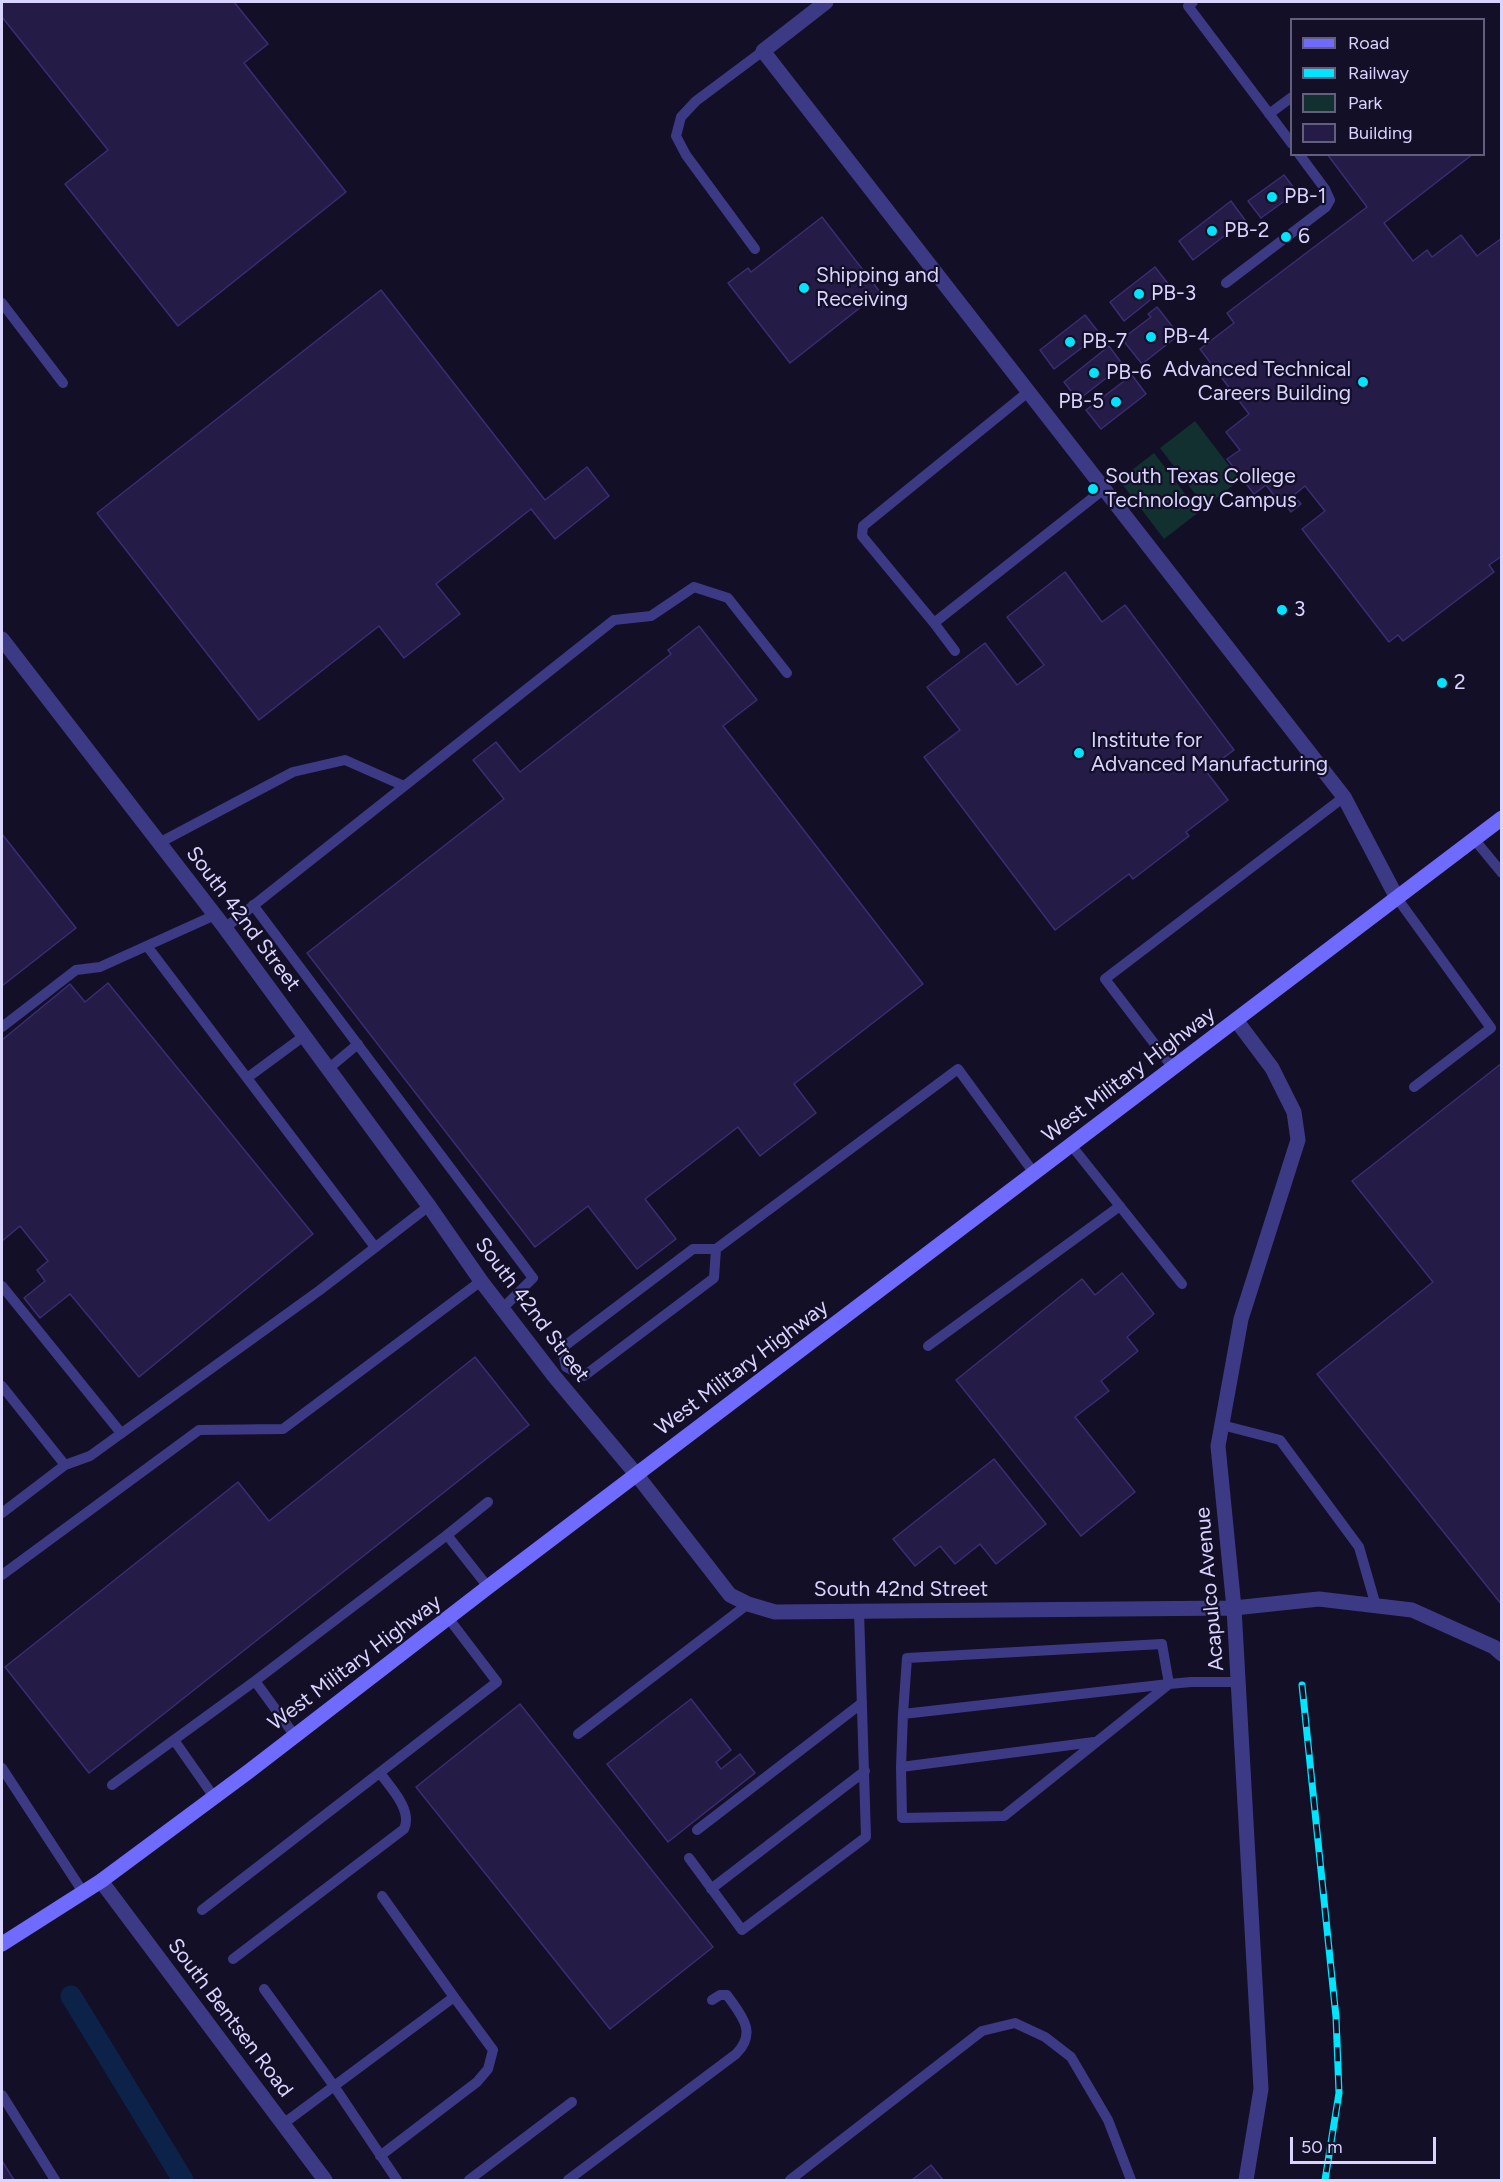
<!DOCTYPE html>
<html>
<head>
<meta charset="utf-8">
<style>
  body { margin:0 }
  #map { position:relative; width:1503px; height:2182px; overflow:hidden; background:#130f26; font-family:Figtree,sans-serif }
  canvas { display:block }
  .frame { position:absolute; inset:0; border:3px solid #d9d4ff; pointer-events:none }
  .legend { position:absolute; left:1290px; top:18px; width:195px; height:138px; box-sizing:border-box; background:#130f26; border:2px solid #625e7d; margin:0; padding:8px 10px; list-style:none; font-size:18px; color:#d9d4ff }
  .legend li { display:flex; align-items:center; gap:12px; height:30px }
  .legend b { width:30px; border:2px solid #625e7d }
  .scale { position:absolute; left:1290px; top:2137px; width:146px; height:27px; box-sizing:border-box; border:3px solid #d9d4ff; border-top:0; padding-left:8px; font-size:18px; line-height:21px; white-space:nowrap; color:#d9d4ff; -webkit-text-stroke:4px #130f26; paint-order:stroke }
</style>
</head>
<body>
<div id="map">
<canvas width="1503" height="2182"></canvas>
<div class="frame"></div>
<ul class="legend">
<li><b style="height:8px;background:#6f6bff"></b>Road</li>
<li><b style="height:8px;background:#00e5ff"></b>Railway</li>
<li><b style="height:16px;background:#12302f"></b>Park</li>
<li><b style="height:16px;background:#241b47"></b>Building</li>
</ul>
<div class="scale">50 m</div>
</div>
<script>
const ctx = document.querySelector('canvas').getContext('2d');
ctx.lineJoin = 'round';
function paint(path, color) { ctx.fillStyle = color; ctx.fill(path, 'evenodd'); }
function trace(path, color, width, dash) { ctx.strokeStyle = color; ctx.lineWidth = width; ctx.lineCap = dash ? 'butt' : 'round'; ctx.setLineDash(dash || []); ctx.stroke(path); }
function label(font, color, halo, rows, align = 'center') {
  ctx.font = font + ' Figtree,sans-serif'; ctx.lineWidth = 4.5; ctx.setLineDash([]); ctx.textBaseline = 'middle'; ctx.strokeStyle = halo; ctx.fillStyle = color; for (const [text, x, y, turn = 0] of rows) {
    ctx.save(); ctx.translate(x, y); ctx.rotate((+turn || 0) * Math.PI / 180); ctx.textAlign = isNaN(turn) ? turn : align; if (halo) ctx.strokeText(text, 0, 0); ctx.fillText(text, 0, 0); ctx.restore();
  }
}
paint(new Path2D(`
  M1195 421 1240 480 1205 507 1160 448Z
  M1154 453 1199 512 1164 539 1119 480Z`), '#12302f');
trace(new Path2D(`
  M71 1996 183 2180`), '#0c2248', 21);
const building = new Path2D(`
  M2 2H234L268 44 244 63 346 192 178 326 65 184 108 150 2 17Z
  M1327 154H1473L1384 223 1413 261 1427 250 1432 257 1461 235 1477 256 1502 238V556L1489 565 1494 572 1403 641 1398 635 1389 642 1302 529 1325 511 1305 486 1294 495 1301 504 1291 512 1283 501 1280 503 1266 485 1254 494 1227 459 1240 450 1226 432 1249 414 1200 349 1234 323 1227 313 1367 207Z
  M1284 175 1297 192 1261 218 1248 201Z
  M1231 201 1245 220 1193 260 1179 241Z
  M822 217 880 292 790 363 728 283 748 268 751 272Z
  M1155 267 1169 285 1124 321 1110 302Z
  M381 290 545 500 587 467 609 496 555 539 531 509 436 584 460 614 404 658 379 626 259 720 97 513Z
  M1157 307 1179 335 1142 364 1122 339 1151 317 1148 314Z
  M1085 315 1100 334 1054 369 1040 350Z
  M1109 346 1123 365 1078 400 1064 382Z
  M1132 375 1146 394 1101 429 1086 410Z
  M1065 572 1102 622 1125 605 1234 750 1206 771 1228 800 1186 832 1189 836 1133 879 1129 874 1055 930 924 757 960 730 927 687 985 643 1017 685 1044 665 1007 617Z
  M699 626 757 700 723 726 923 984 794 1084 816 1113 760 1156 738 1127 645 1199 676 1239 637 1269 588 1206 535 1247 307 953 504 799 473 760 496 742 520 772 671 654 668 650Z
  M2 834 76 928 2 986Z
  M108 983 313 1234 139 1377 70 1294 40 1318 24 1298 45 1281 37 1270 48 1261 20 1226 2 1241V1040L70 984 85 1002Z
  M1502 1063V1605L1317 1374 1433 1282 1352 1181Z
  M1122 1273 1154 1314 1127 1337 1138 1351 1101 1381 1109 1391 1075 1417 1135 1492 1081 1536 956 1380 1082 1279 1095 1295Z
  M475 1357 529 1425 89 1773 5 1667 238 1482 269 1521Z
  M994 1459 1046 1524 996 1564 980 1544 955 1564 940 1546 915 1566 893 1539Z
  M691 1699 731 1750 716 1762 721 1769 740 1754 755 1773 668 1842 607 1764Z
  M520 1704 713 1947 610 2029 416 1787Z
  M2 2161 14 2180H2Z
  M931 2165 943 2180H912Z`);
paint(building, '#241b47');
trace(building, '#3b2d73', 1.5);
trace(new Path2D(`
  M1193 2 1188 6 1292 144
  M1269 114 1292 97
  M755 249 686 155 676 136 681 117 696 101 763 51
  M1226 283 1326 207 1330 200 1325 189 1299 154
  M2 303 63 383
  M934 623 862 536 863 526 1028 392
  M955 651 934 623 1104 489
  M1474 839 1502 873
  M159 843 293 772 345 760 404 786
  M1397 898 1491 1028 1414 1087
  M253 905 533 1278 502 1309
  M225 928 614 620 651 616 694 587 728 598 787 673
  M147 946 375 1247
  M2 1027 76 970 100 967 215 915
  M1173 1068 1105 979 1344 797
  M328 1069 358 1044
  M247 1078 304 1036
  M1071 1145 1182 1284
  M2 1286 121 1433
  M928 1346 1120 1206
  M566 1367 562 1348 693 1249H716L958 1069 1034 1173
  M566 1367 584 1376 714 1278 716 1249
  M2 1386 65 1465 90 1456 320 1290 429 1206
  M1222 1425 1280 1440 1359 1547 1376 1606
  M2 1513 65 1465
  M447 1535 488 1502
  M2 1575 199 1430 283 1429 481 1281
  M255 1681 295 1736
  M903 1714 907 1658 1162 1644 1169 1684 1004 1816 902 1818 901 1767 903 1714 1169 1684 1191 1682H1239
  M578 1734 748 1604
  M174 1740 214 1797
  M901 1767 1094 1742
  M2 1768 83 1892
  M112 1785 255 1681 447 1535 488 1587
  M697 1830 862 1703
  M689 1858 742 1930 866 1837 859 1611
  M711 1889 865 1771
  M382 1896 454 1997
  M202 1910 497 1682 449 1619
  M233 1959 404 1829C413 1810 390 1787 380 1773
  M264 1989 334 2086 397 2180
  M2 2095 55 2180
  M283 2124 454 1997 493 2050 488 2069 477 2082 380 2156
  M469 2180 572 2102
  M568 2180 736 2054C758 2032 741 2015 727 1995H720L712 2000
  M790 2180 982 2031 1015 2023 1045 2037 1071 2057 1108 2120 1131 2180`), '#3d3a85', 10);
trace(new Path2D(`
  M826 2 763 51 1344 797 1397 898
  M2 639 225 928 429 1206 481 1281 554 1376 636 1474 730 1595 748 1604 775 1612 1234 1608 1319 1599 1412 1610 1494 1647 1502 1654
  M1236 1020 1272 1068 1294 1112 1298 1140 1241 1319 1218 1446 1234 1608 1261 2089 1246 2180
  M101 1881 325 2180`), '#3d3a85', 15);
trace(new Path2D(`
  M2 1944 101 1881 248 1772 488 1587 1502 818`), '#6f6bff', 15);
const rail = new Path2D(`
  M1302 1685 1336 2017 1339 2093 1325 2180`);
trace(rail, '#00e5ff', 7);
trace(rail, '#130f26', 4.5, [14]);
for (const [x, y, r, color] of [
  [1272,197,6,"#00e5ff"],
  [1212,231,6,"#00e5ff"],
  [1286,237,6,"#00e5ff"],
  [804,288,6,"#00e5ff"],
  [1139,294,6,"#00e5ff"],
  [1151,337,6,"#00e5ff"],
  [1070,342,6,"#00e5ff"],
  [1094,373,6,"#00e5ff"],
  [1363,382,6,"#00e5ff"],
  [1116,402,6,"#00e5ff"],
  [1093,489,6,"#00e5ff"],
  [1282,610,6,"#00e5ff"],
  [1442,683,6,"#00e5ff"],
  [1079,753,6,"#00e5ff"]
]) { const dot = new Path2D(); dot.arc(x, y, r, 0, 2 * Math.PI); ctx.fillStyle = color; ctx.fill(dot); trace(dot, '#130f26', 2); }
label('21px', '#d9d4ff', '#130f26', [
  ["PB-1",1284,197],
  ["PB-2",1224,231],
  ["6",1298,237],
  ["Shipping and",816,276],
  ["Receiving",816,300],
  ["PB-3",1151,294],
  ["PB-4",1163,337],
  ["PB-7",1082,342],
  ["Advanced Technical",1351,370,"right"],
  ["Careers Building",1351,394,"right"],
  ["PB-6",1106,373],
  ["PB-5",1104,402,"right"],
  ["South Texas College",1105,477],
  ["Technology Campus",1105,501],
  ["3",1294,610],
  ["2",1454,683],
  ["Institute for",1091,741],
  ["Advanced Manufacturing",1091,765]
], 'left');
label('21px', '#d9d4ff', '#130f26', [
  ["South 42nd Street",243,919,53],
  ["West Military Highway",1129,1075,-37],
  ["South 42nd Street",532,1310,53],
  ["West Military Highway",742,1368,-37],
  ["Acapulco Avenue",1210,1589,-95],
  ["South 42nd Street",901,1590],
  ["West Military Highway",355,1663,-37],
  ["South Bentsen Road",230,2018,53]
]);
</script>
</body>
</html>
